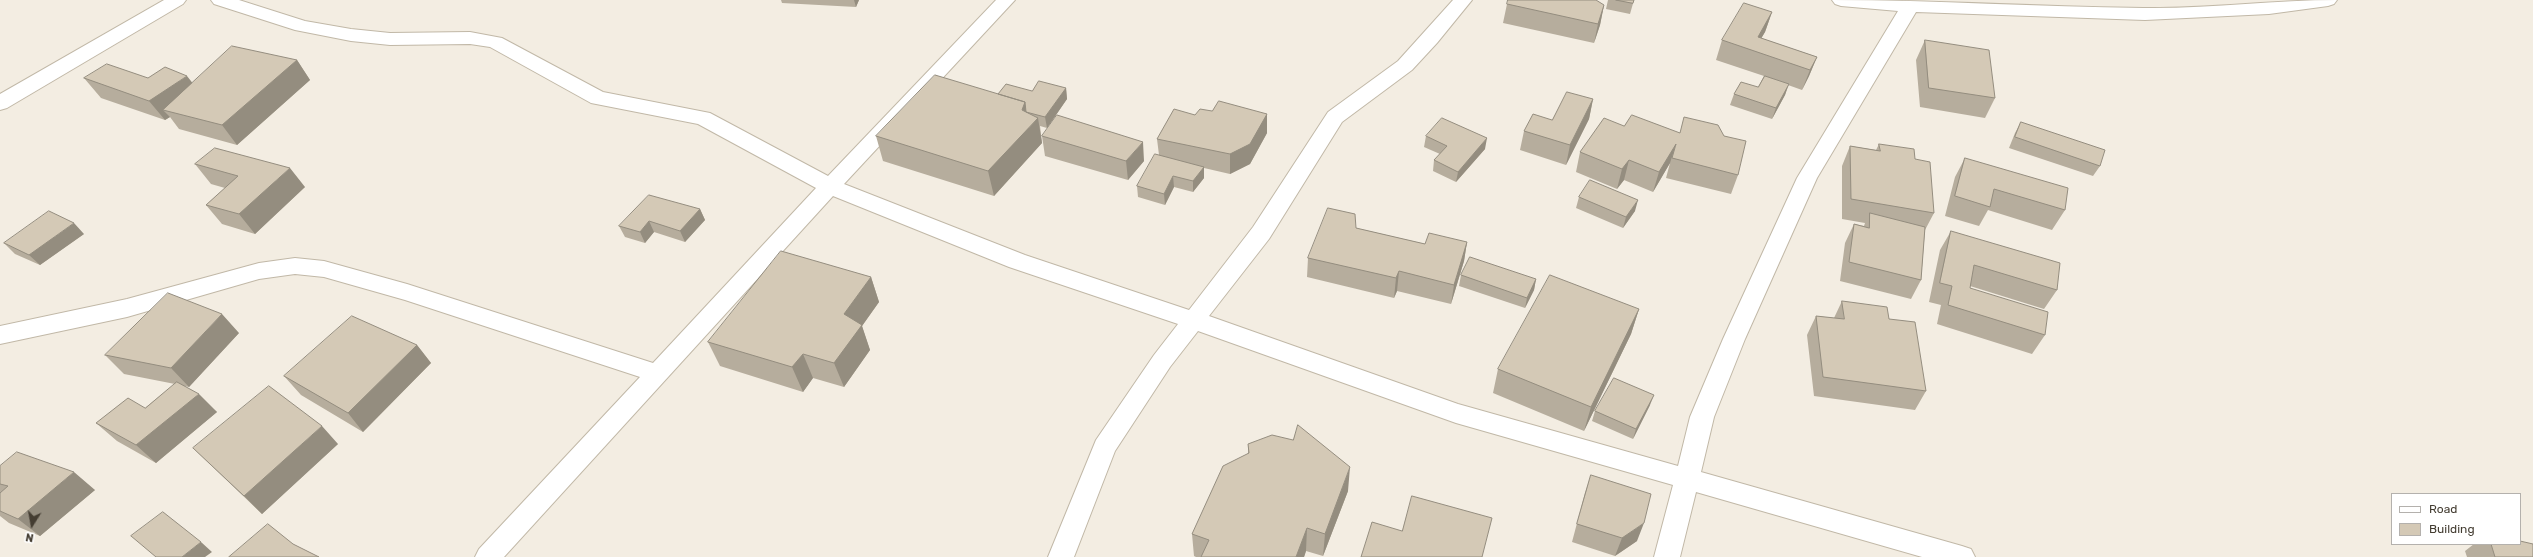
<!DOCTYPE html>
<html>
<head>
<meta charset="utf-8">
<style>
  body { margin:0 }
  #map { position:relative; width:2533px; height:557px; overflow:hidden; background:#f3ede2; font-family:Rubik,sans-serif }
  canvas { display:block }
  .legend { position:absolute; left:2391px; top:493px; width:130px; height:52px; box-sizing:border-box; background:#fff; border:1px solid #b4b1ad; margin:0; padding:5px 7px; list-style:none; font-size:12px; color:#443d32 }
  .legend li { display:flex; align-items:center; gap:8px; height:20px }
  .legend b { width:20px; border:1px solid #b4b1ad }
  .north { position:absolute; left:12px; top:505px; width:40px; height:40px; -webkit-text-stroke:3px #fff; paint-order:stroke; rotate:191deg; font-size:11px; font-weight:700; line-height:16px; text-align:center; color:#443d32 }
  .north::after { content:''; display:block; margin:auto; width:14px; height:18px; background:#443d32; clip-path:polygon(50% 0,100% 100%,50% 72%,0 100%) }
</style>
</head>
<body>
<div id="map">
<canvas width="2533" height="557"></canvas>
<ul class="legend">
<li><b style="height:5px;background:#fff"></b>Road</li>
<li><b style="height:11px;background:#d4c9b6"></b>Building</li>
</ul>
<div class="north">N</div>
</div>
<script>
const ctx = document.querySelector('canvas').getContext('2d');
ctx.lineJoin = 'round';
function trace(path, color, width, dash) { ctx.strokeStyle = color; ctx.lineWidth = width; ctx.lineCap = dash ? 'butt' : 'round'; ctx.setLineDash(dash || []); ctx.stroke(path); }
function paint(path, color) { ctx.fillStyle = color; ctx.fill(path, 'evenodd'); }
const minor = new Path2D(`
  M164 0H186L183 4 7 108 0 110V94Z
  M211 0H239L305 21 351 29 390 33 470 32 502 38 603 92 710 113 828 176 996 0H1015L844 184 1025 255 1189 310 1253 227 1328 112 1398 61 1453 0H1472L1437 43 1412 70 1342 122 1269 239 1209 316 1458 404 1678 466 1690 417 1723 339 1797 178 1898 11 1841 6 1835 4 1832 0C1936 0 2039 7 2143 8 2208 9 2273 0 2337 0L2334 4 2328 6 2269 14 2145 20 1916 12 1817 178 1745 339 1714 417 1701 472 1962 546 1971 549 1975 557H1922L1696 492 1680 557H1654L1673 485 1456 423 1198 331 1170 367 1115 451 1074 557H1048L1096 440 1154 355 1178 324 1009 267 833 196 504 557H475L479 549 640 377 405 300 324 277 295 274 259 279 127 317 0 344V326L127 299 259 263 295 258 324 261 407 284 653 363 816 188 698 124 591 103 490 47 470 44 390 45 351 41 295 30 214 4Z`);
trace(minor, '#c1b8a7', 2);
paint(minor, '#fff');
paint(new Path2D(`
  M781 0H859L856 7 782 3Z
  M1608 0H1634L1630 14 1606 9Z
  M1507 4 1604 5 1600 25 1594 43 1503 23Z
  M1772 12 1765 32 1761 38 1817 57 1809 76 1802 90 1788 85 1785 95 1772 119 1730 105 1734 94 1758 87 1764 76 1716 60 1722 40Z
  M1925 40 1995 98 1985 118 1920 107 1916 60Z
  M297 60 310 80 237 145 179 129 170 117 165 120 101 98 84 78H148L193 83Z
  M1066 88 1067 99 1047 128 1040 126 1042 143 994 196 883 161 876 136 998 94Z
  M1593 99 1589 119 1566 165 1520 150 1524 131 1552 120Z
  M1195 115 1267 133 1250 164 1230 174 1204 168V178L1193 192 1174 187 1165 205 1138 197 1137 186 1159 155 1157 139Z
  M2021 122 2100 166 2093 176 2009 148 2015 133Z
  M1624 126 1738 175 1731 194 1666 178 1670 163 1653 192 1624 180 1617 189 1576 172 1580 152Z
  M1042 136 1144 161 1128 180 1045 156Z
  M1426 136 1485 149 1456 182 1433 171 1434 160 1440 154 1424 147Z
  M1879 144 1915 159 1934 213 1925 230 1921 280 1911 299 1840 281 1845 243 1854 224 1864 226 1865 223 1842 219V166L1850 146 1876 150Z
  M1965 158 2065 210 2052 230 1988 210 1979 226 1945 216 1955 177Z
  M195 164 305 187 255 234 222 224 206 205 225 188 211 184Z
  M1579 197 1635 211 1623 228 1576 208Z
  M700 209 705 220 685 242 654 232 645 243 625 237 619 226Z
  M1356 228 1425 244 1467 242 1464 261 1451 304 1397 291 1394 298 1307 277 1308 258Z
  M1951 231 2057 290 2044 309 1970 286V288L2045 335 2032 354 1937 324 1941 305 1929 302 1940 250Z
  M84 234 40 265 15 254 4 243Z
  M1461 275 1536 279 1534 290 1525 308 1459 286Z
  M871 277 879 302 862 326 870 350 844 387 813 378 803 392 720 366 708 342Z
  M1842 301 1889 319 1926 391 1915 410 1814 396 1807 335 1816 316 1834 318Z
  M1639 309 1631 334 1584 431 1493 393 1498 369Z
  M239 333 189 387 184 386 217 412 156 463 117 441 96 423 145 408 175 384 124 374 105 355Z
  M417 345 431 363 363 432 301 395 284 376Z
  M1650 405 1633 439 1592 421 1595 411Z
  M338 444 262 514 193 448Z
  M1248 444 1348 491 1323 556 1306 551 1304 557H1196L1194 556 1192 534 1248 453Z
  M0 466 95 490 40 536 9 523 0 516Z
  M1591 475 1637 541 1615 556 1572 542 1585 493Z
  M2474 544H2520L2533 557H2467L2465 551Z`), '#b6ad9d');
paint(new Path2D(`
  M854 0H859L856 7Z
  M1604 5 1600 25 1594 43 1598 24Z
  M1772 12 1765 32 1754 51 1758 37Z
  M1817 57 1809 76 1802 90 1810 70Z
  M297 60 310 80 237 145 222 125Z
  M187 76 202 95 163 110 170 117 165 120 149 101Z
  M1789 84 1785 95 1772 119 1776 108Z
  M1066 88 1067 99 1047 128 1045 117Z
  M1593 99 1589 119 1566 165 1570 145Z
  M1025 102 1029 128 1038 118 1042 143 994 196 988 171 1022 110Z
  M1267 114V133L1250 164 1230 174V154Z
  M1487 138 1485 149 1456 182 1458 172Z
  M1143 142 1144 161 1128 180 1126 161Z
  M1676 144 1670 163 1653 192 1659 172Z
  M1629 160 1624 180 1617 189 1622 169Z
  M1204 167V178L1193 192V181Z
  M290 168 305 187 255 234 239 214Z
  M1173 176 1174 187 1165 205 1164 194Z
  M1638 200 1635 211 1623 228 1626 217Z
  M700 209 705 220 685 242 680 231Z
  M649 221 654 232 645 243 640 232Z
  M74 223 84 234 40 265 29 255Z
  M1467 242 1464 261 1451 304 1454 285Z
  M1399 271 1397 291 1394 298 1396 278Z
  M871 277 879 302 862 326 870 350 844 387 834 363 844 314Z
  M1536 279 1534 290 1525 308 1527 298Z
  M1639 309 1631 334 1584 431 1591 407Z
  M222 314 239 333 189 387 171 368Z
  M417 345 431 363 363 432 348 413Z
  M803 354 813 378 803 392 792 367Z
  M199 394 217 412 156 463 136 445Z
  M1654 395 1650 405 1633 439 1636 429Z
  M322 426 338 444 262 514 244 496Z
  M1350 467 1348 491 1323 556 1325 534Z
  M74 472 95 490 40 536 18 519Z
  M1644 523 1637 541 1615 556 1622 538Z
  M1307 528 1306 551 1304 557H1296Z
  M201 542 212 552 205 557H182Z`), '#948d7f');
const building = new Path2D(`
  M1508 0H1596L1604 5 1598 24 1507 4Z
  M1616 0H1634L1633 3Z
  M1744 3 1772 12 1758 37 1817 57 1810 70 1722 40Z
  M1925 40 1989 50 1995 98 1929 88Z
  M232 46 297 60 222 125 163 110Z
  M107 64 148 78 165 67 187 76 149 101 84 78Z
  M935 75 1025 102 1022 110 1038 118 988 171 876 136Z
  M1765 76 1789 84 1776 108 1734 94 1741 82 1758 87Z
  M1039 81 1066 88 1045 117 1026 112 1025 102 998 94 1006 84 1032 91Z
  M1567 92 1593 99 1570 145 1524 131 1533 114 1552 120Z
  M1219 101 1267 114 1250 144 1230 154 1157 139 1174 109 1195 115 1200 109 1212 111Z
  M1057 115 1143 142 1126 161 1042 136Z
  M1632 115 1680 133 1684 117 1718 125 1724 136 1746 141 1738 175 1672 158 1676 144 1659 172 1629 160 1622 169 1580 152 1604 118 1624 126Z
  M1442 118 1487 138 1458 172 1434 160 1447 146 1426 136Z
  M2021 122 2105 150 2100 166 2015 137Z
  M1879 144 1914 149 1915 159 1930 162 1934 213 1851 199 1850 146 1880 151Z
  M215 148 290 168 239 214 206 205 238 176 195 164Z
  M1155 154 1204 167 1193 181 1173 176 1164 194 1137 186Z
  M1965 158 2068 188 2065 210 1994 189 1990 207 1955 196Z
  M1590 180 1638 200 1626 217 1579 197Z
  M649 195 700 209 680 231 649 221 640 232 619 226Z
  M1328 208 1355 214 1356 228 1425 244 1429 233 1467 242 1454 285 1399 271 1396 278 1308 258Z
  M49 211 74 223 29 255 4 243Z
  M1870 213 1925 227 1921 280 1849 262 1854 224 1869 228Z
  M1951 231 2060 263 2057 290 1974 265 1970 288 2048 312 2045 335 1948 305 1952 286 1940 283Z
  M781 251 871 277 844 314 862 325 834 363 803 354 792 367 708 342Z
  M1470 257 1536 279 1527 298 1461 275Z
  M1550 275 1639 309 1591 407 1498 369Z
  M168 293 222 314 171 368 105 355Z
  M1842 301 1887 307 1889 319 1915 322 1926 391 1823 377 1816 316 1844 319Z
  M352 316 417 345 348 413 284 376Z
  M1614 378 1654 395 1636 429 1595 411Z
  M177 382 199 394 136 445 96 423 128 398 145 408Z
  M269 386 322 426 244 496 193 448Z
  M1298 425 1350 467 1325 534 1307 528 1296 557H1201L1209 540 1192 534 1223 466 1249 453 1248 444 1272 435 1293 440Z
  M17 452 74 472 18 519 0 511V493L8 486 0 484V466Z
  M1591 475 1651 494 1644 523 1622 538 1577 524Z
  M1412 496 1492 518 1482 557H1361L1372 522 1402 531Z
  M163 512 201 542 182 557H156L131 536Z
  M268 524 293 544 319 557H229Z
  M2520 541 2533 544V557H2495L2491 544H2520Z`);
paint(building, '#d4c9b6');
trace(building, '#948d7f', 1);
</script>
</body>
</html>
